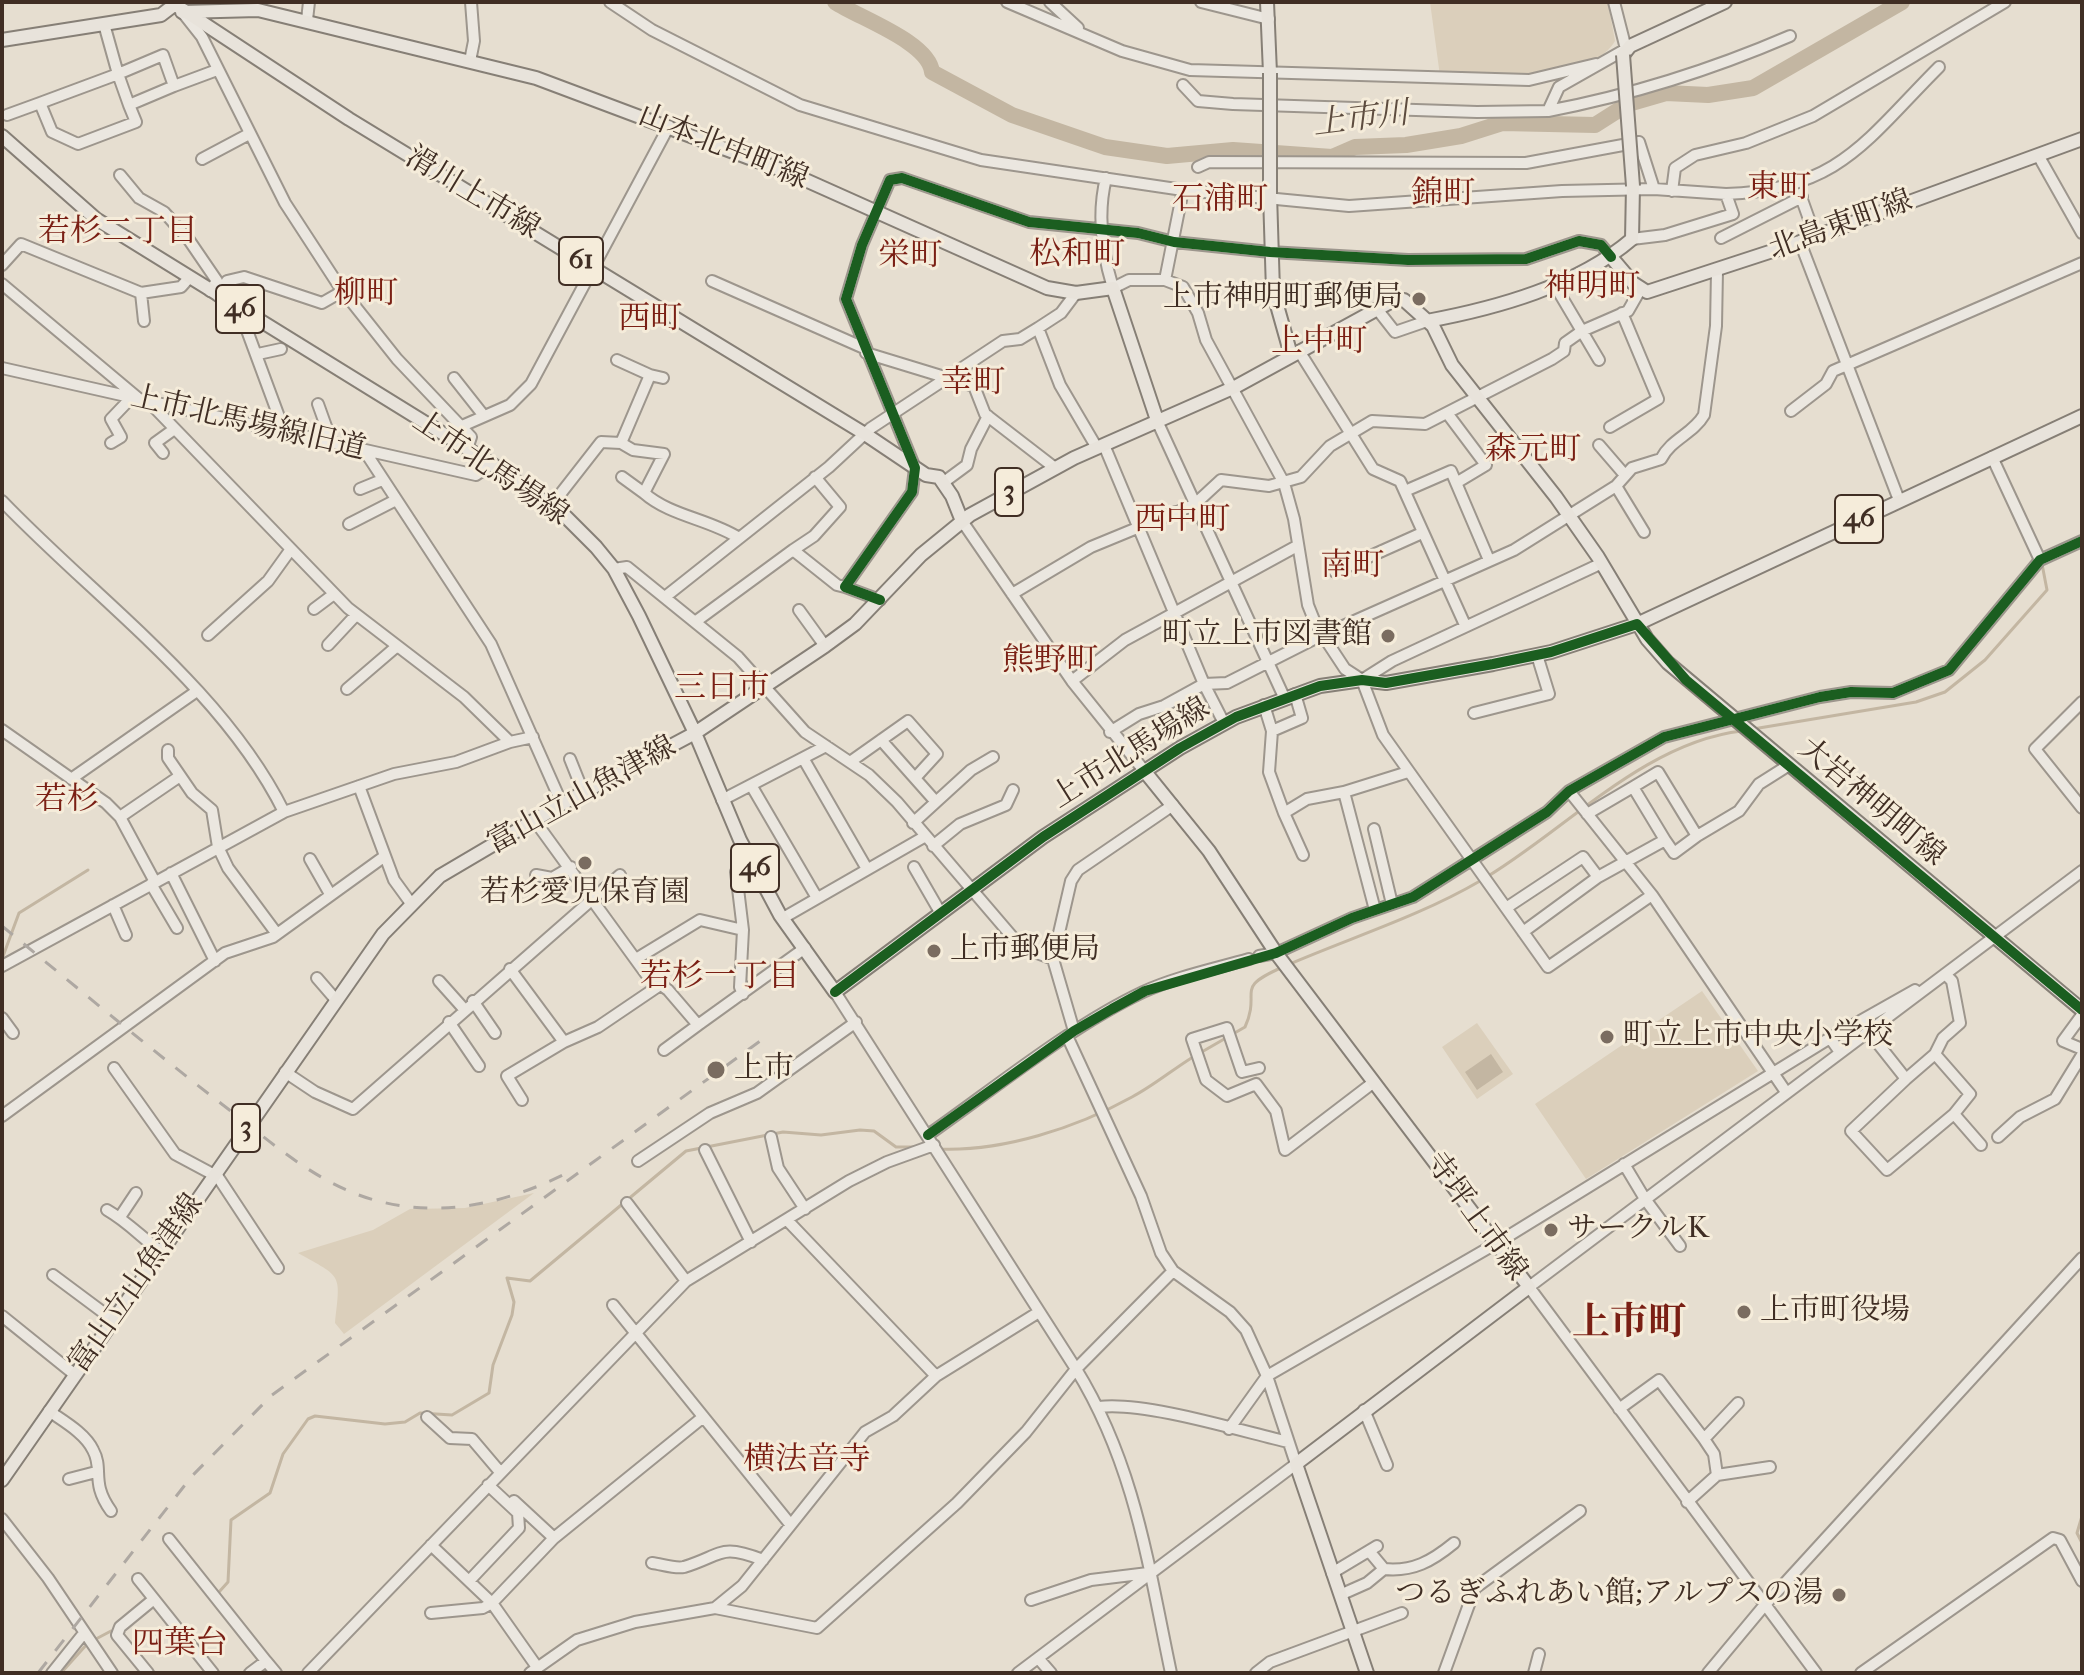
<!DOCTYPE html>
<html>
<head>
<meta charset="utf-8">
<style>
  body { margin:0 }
  #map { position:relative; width:2084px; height:1675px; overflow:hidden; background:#e6ded0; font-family:"IM FELL French Canon",serif }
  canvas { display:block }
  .frame { position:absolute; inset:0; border:4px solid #402e24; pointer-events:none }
</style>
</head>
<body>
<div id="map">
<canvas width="2084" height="1675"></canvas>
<div class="frame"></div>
</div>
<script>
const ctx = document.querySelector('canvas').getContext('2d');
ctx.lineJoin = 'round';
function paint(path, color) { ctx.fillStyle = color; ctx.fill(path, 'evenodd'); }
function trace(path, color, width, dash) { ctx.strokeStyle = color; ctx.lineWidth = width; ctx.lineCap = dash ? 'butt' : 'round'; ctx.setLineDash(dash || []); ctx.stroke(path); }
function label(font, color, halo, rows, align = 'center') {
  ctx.font = font + ' "IM FELL French Canon","Noto Serif JP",serif'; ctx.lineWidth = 6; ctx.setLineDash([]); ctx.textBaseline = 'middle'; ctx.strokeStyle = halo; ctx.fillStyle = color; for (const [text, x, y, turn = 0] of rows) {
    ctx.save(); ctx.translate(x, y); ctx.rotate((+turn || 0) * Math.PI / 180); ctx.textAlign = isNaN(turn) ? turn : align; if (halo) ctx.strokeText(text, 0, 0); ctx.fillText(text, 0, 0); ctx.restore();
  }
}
paint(new Path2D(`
  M1430 2H1608L1615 41C1591 84 1483 76 1440 76Z
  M1702 991 1758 1071 1586 1179 1535 1104Z
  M1477 1023 1513 1074 1477 1099 1442 1047Z
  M534 1193 344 1334 335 1323C341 1272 342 1278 298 1253L373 1230 410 1209 465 1208Z`), '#dbcfbb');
paint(new Path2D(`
  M1491 1054 1503 1072 1477 1090 1465 1072Z`), '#c3b6a2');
trace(new Path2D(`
  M1753 729 1916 702 1945 692 1985 660 2047 590 2042 564
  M2 959 19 913 88 870
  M1290 964C1353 937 1420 916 1480 881 1562 834 1643 742 1742 731
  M1200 1053 1245 1027C1262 990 1232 989 1283 967
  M938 1149C1002 1152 1076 1128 1132 1097 1153 1086 1172 1070 1193 1057
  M2082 1516 2077 1533 2082 1543
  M219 1592 228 1582 231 1520 270 1493 283 1454 308 1419 315 1416 385 1424 405 1422 420 1413 452 1415 489 1393 493 1365 512 1315 514 1302 507 1278 530 1281 686 1151 783 1132 821 1135 860 1130 874 1131 896 1147H914
  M94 1640 111 1631
  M61 1673 88 1643`), '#c3b6a2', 3);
trace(new Path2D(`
  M835 2C859 18 929 42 932 72L1012 115 1105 147 1167 156 1233 150 1332 157 1355 147 1406 145 1461 136 1502 123 1595 125 1628 104 1666 93 1708 95 1753 88 1902 2`), '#c3b6a2', 16);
const minor = new Path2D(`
  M610 2 652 30 800 105 981 160 1183 190 1349 206 1562 191 1654 189 1726 194
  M1007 2 1122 51 1190 70 1529 80 1596 64
  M1050 2 1078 28
  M1201 2 1269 19
  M1614 2 1626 49 1559 87 1548 111C1632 95 1711 70 1790 36
  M183 13 202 37 285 203 339 286 397 359 471 437 467 449
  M307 20 309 2
  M104 24 118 74 163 55 174 86 217 70
  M470 61 474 41 471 2
  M1183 85 1198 101 1233 104 1477 112 1548 111
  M129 105 136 122 78 144 52 132 40 103 118 74 129 105 174 86
  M7 115 40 103
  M2038 155 2082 233
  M202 159 249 134
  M1198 167 1209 162 1526 163 1639 142 1654 189
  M120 175 139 198 164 212 189 240 217 281 210 291
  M1106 178C1097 214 1102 252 1113 288L1129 280H1165
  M1183 190 1165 280 1183 287 1198 313 1206 340 1284 483 1294 519 1308 605 1316 625 1345 669 1362 680 1383 735 1548 967 1652 895
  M1672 191 1675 168 1695 155 1746 143 1813 116 2005 2
  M1800 194 1815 236
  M1721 238 1802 197
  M1632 239 1665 235 1733 214 1726 194C1839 190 1866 140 1939 67
  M1800 242 1899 500
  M2 265 21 244 141 293 181 287 189 278
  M712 281 864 348
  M2 284 138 398
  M1554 284 1599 360
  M141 293 144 321
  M1076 293 1061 313 1038 328 1060 385 1097 448
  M218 296 227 281 244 277 322 303 343 291
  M1377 309 1395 332 1427 321
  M251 316 245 325 285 433
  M1299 351 1373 469 1400 481 1465 625
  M866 353 974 386 985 414 1055 468
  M258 354 281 349
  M617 360 650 375
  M2 368 476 475 492 464
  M454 378 484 416
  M149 402 348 608 464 697 510 742
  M318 404 332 443
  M1791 411 1826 384 1833 371 2082 263
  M1447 413 1486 465 1456 483
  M1158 423 1284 697
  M462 426 510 405 531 384 669 126
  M1610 427 1658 399 1622 313
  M111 443 121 437 111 419 132 397
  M621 443 633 450 664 454 644 493C670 516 709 519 739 538
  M1104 445 1204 684 1224 723
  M1599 445 1624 474
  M364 450 491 644 562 804
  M163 453 155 443 173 430
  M1992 457 2040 560
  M622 477 644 493
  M815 477 840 507 814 536 793 550 837 585 845 587
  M944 482 967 465 971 449 988 416
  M1616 486 1644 532
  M360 489 382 480
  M1405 491 1451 471 1489 560
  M2 501C96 599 223 689 284 812
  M551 506 601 442 621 443 650 375 663 378
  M1181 510 1194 505 1221 480 1269 486 1301 477 1330 446 1372 421 1425 424 1552 359 1564 351 1565 343 1582 331 1628 311 1640 290
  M962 521 1072 681 1146 773
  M349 524 396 500
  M614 569 627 567 738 657 805 732 869 775 897 802 1021 947 1053 959
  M1335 572 1422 533
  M1012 594 1091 547 1176 512
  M665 597 829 467 871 428 1003 341 1020 339 1038 328
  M880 600 845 587 912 492 915 468 846 299 862 245 890 180 902 178 1029 222 1138 233 1174 242 1270 252 1408 260 1526 259 1579 241 1601 245 1611 257
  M314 609 334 594
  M799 610 825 646
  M695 622 793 550
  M208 635 268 581 291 549
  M328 645 356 615
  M1362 680 1392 661 1600 564
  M1072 681 1125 640 1297 546
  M347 689 396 647
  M2082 702 2035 749 2082 808
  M1264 705 1272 731 1302 718 1295 694
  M1474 713 1549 694 1537 655
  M2 730 106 803 120 817 155 882
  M1272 731 1269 772 1284 813
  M1110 732 1139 714 1164 706 1204 684 1227 683 1314 639 1514 550 1616 486 1632 468 1661 459C1671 439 1693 434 1704 415L1716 326 1717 271
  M881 740 936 802
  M168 750V758L192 793 212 810 218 847 228 868 277 934
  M803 758 867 869
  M570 759 584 794
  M850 762 908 721 937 754 916 777
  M71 779 197 691
  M751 785 817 898
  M359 786 394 880 410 902
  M1633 787 1658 772 1697 836 1674 853 1665 840
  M1569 791 1652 895 1786 1092
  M722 800 826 746
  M1587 814 1633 787 1665 840 1598 877
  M120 817 180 776
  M535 821 646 974 668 990 698 1025 805 948
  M913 823 971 770 993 757
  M1374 829 1392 904
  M1697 836 1739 811 1759 784 1789 765
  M933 846 960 824 1006 805 1013 790
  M1303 855 1284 813 1307 799 1344 792
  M310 859 330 894
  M914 867 940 912
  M171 873 215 961
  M536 875 552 878 571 867
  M151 884 177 928
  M113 905 126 935
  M1506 908 1583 857 1598 877 1523 932
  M1375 910 1344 792 1408 772
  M783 918 924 837
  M743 930 736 872 747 854
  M1259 956 1276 953 1352 918 1413 897 1547 812 1569 791 1664 737 1820 697 1851 692 1893 693 1949 670 2040 560 2082 541
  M636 959 700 920 743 930 740 987 743 994
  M2 966 284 812 394 774 456 762 510 742 533 737
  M510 969 564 1042 507 1076 522 1100
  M317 978 336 1000
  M439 981 464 1009
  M835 992 1076 1369C1135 1465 1148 1564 1171 1673
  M473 1001 495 1033
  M2082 1015 2063 1041 2082 1049
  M2 1018 13 1033
  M449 1022 479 1066
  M1074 1031 1053 959 1071 881 1078 870 1173 805
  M1868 1031 1906 1079 1851 1131 1887 1170 1954 1114 1981 1145
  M1830 1038 1915 990
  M564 1042 598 1027 660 985
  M664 1050 698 1025
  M1935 1054 1943 1038 1960 1023 1952 981 1945 974
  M114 1068 175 1154 218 1177 278 1268
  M1259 1068 1242 1072 1227 1028 1192 1039 1206 1080 1227 1096 1256 1084 1276 1111 1285 1150 1374 1082
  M285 1072 315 1092 353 1109 620 875
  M1906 1079 1935 1054 1970 1094 1954 1114
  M2 1116 225 953 273 937 385 856
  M928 1135C995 1088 1071 1026 1143 992 1176 977 1214 969 1249 959
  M771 1137 778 1168 805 1209
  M1998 1137 2020 1117 2055 1099 2082 1055
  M705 1150 751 1242
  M638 1161 710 1113 757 1093 856 1022
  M1624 1164 1645 1199 1680 1246
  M627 1203 686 1281
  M107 1210C128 1222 141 1237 160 1251
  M120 1217 136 1193
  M787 1220 936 1376
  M53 1275 112 1319
  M613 1305 790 1524
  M2 1316 74 1374
  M1099 1407C1144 1401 1241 1431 1288 1442
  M1619 1409 1659 1380 1704 1439 1738 1403
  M1364 1410 1387 1465
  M49 1411C63 1421 85 1433 93 1450 104 1470 90 1482 111 1511
  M427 1417 450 1438 472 1439 500 1472
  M1229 1429 1267 1376 1497 1243 1830 1038 1840 1052
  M1717 1475 1770 1467
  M69 1479 96 1472
  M514 1501 554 1538
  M1687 1502 1717 1475 1714 1454 1704 1439
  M2 1519 48 1578 112 1673
  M169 1539 266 1661
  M431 1545 492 1603 537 1667
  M652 1563C661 1564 675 1569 684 1567 723 1555 719 1543 763 1560
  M1384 1569C1413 1572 1432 1561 1454 1543
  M1332 1573 1377 1546
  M138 1579 154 1599 120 1627 117 1635 148 1673
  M470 1580 519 1528 518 1513 488 1485
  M1340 1595 1367 1583 1384 1569 1369 1551
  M154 1599 213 1673
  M1031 1600 1091 1580 1148 1573
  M715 1608 817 1628 957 1503 1026 1432 1076 1369 1173 1271
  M431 1613 483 1608 492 1603 554 1538 702 1418
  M1038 1658 1051 1673
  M52 1673 84 1633
  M250 1673 266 1661 276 1673
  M308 1673 686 1281 849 1181 887 1162 934 1145
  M530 1673 577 1640 635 1622 715 1608 742 1586 865 1432 893 1416 936 1376 1039 1312
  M1018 1673 1296 1464 1267 1376 1246 1330 1230 1312 1173 1271 1161 1253 1141 1196 1068 1038
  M1256 1673 1270 1662 1402 1613
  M1444 1673 1475 1588 1580 1511
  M1534 1673 1539 1654
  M1708 1673 1763 1607 2082 1258
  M1816 1673 1529 1287 2082 871
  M1861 1673 2053 1538 2060 1540 2082 1581`);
const major = new Path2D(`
  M171 2 349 119 865 434 926 475 939 477 952 496 962 521
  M1267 2 1270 73
  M182 12 258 10 536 78 792 174 1047 288 1076 293 1113 288 1158 423
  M2 40 161 15 174 5
  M1623 55 1630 46 1725 2
  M2 136 96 219 492 464 566 517 596 547 614 569 639 616 695 733 740 840 780 915 835 992 1043 837 1180 748 1236 717 1320 686 1362 680 1386 683 1493 664 1551 652 1637 624 2082 416
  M1270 194 1273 291 1291 355
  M1611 257 1633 283 1647 292 1800 242 2082 139
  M1427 321C1497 308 1577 286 1632 239L1633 186
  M1146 773 1209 851 1276 953 1529 1287 1296 1464 1367 1673
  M2 1480 383 934 440 876 562 804 695 733 825 646 855 624 921 555 970 515 1074 458 1235 387 1394 300H1404L1433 326 1452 365 1556 497 1598 557 1647 639 1668 663 2082 1010`);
trace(minor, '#9d968d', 14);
trace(major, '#867f76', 16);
trace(minor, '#ebe7e0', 10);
trace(major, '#e8e3db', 12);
trace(new Path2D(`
  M2 926C75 986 148 1047 223 1105 271 1142 321 1188 382 1202 446 1217 505 1203 563 1175
  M38 1673 192 1476 272 1395 763 1039`), '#aea8a2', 3, [14, 14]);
const majorBridge = new Path2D(`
  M1623 55 1633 186
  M1270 73V194`);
trace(majorBridge, '#867f76', 16, []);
trace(majorBridge, '#e8e3db', 12);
trace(new Path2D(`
  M880 600 845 587 912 492 915 468 846 299 862 245 890 180 902 178 1029 222 1138 233 1174 242 1270 252 1408 260 1526 259 1579 241 1601 245 1611 257
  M835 992 1043 837 1180 748 1236 717 1320 686 1362 680 1386 683 1493 664 1551 652 1637 624 1686 680 2082 1010
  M928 1135 1074 1031 1112 1009 1145 991 1276 953 1352 918 1413 897 1547 812 1569 791 1664 737 1820 697 1851 692 1893 693 1949 670 2040 560 2082 541`), '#1b5e20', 10);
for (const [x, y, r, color] of [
  [1419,299,8,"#7a6c60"],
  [1388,636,8,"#7a6c60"],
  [585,863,8,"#7a6c60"],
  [934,951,8,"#7a6c60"],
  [1607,1037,8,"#7a6c60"],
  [716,1070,10,"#7a6c60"],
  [1551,1230,8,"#7a6c60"],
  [1744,1312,8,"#7a6c60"],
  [1839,1595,8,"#7a6c60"]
]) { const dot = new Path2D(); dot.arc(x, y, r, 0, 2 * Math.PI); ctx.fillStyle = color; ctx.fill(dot); trace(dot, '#f5ecda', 3); }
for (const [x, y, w] of [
  [581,261,44],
  [240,309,48],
  [1009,492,28],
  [1859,519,48],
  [755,868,48],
  [246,1128,28]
]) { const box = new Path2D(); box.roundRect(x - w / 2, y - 24, w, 48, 6); ctx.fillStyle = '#f5ecda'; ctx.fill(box); trace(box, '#402e24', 2); }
label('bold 28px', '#402e24', null, [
  ["61",581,261],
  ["46",240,309],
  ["3",1009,492],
  ["46",1859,519],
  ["46",755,868],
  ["3",246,1128]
]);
label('30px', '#402e24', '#f5ecda', [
  ["山本北中町線",723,148,22],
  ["滑川上市線",472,194,31],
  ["北島東町線",1841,226,-20],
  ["上市北馬場線旧道",248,424,13],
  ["上市北馬場線",490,469,34],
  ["上市北馬場線",1131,754,-32],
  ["富山立山魚津線",582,796,-29],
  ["大岩神明町線",1871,803,40],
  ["寺坪上市線",1475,1217,54],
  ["富山立山魚津線",137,1284,-55]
]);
label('30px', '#402e24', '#f5ecda', [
  ["上市神明町郵便局",1403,299,"right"],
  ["町立上市図書館",1372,636,"right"],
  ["若杉愛児保育園",585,894,"center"],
  ["上市郵便局",950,951],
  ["町立上市中央小学校",1623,1037],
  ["上市",734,1070],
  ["サークルK",1567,1230],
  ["上市町役場",1760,1312],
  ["つるぎふれあい館;アルプスの湯",1823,1595,"right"]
], 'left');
label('italic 32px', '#5d4c3f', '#f5ecda', [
  ["上市川",1361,120,-7]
]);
label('32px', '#7a1f14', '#f5ecda', [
  ["東町",1779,189],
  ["錦町",1443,195],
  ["石浦町",1220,201],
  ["若杉二丁目",118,233],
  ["松和町",1077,256],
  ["栄町",910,257],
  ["神明町",1592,288],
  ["柳町",366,295],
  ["西町",650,320],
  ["上中町",1319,343],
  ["幸町",973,384],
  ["森元町",1533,451],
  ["西中町",1182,521],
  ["南町",1352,567],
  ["熊野町",1050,662],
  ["三日市",722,689],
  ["若杉",67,801],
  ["若杉一丁目",720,978],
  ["横法音寺",807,1461],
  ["四葉台",180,1645]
]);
label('bold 38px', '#7a1f14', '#f5ecda', [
  ["上市町",1629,1325]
]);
</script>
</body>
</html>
